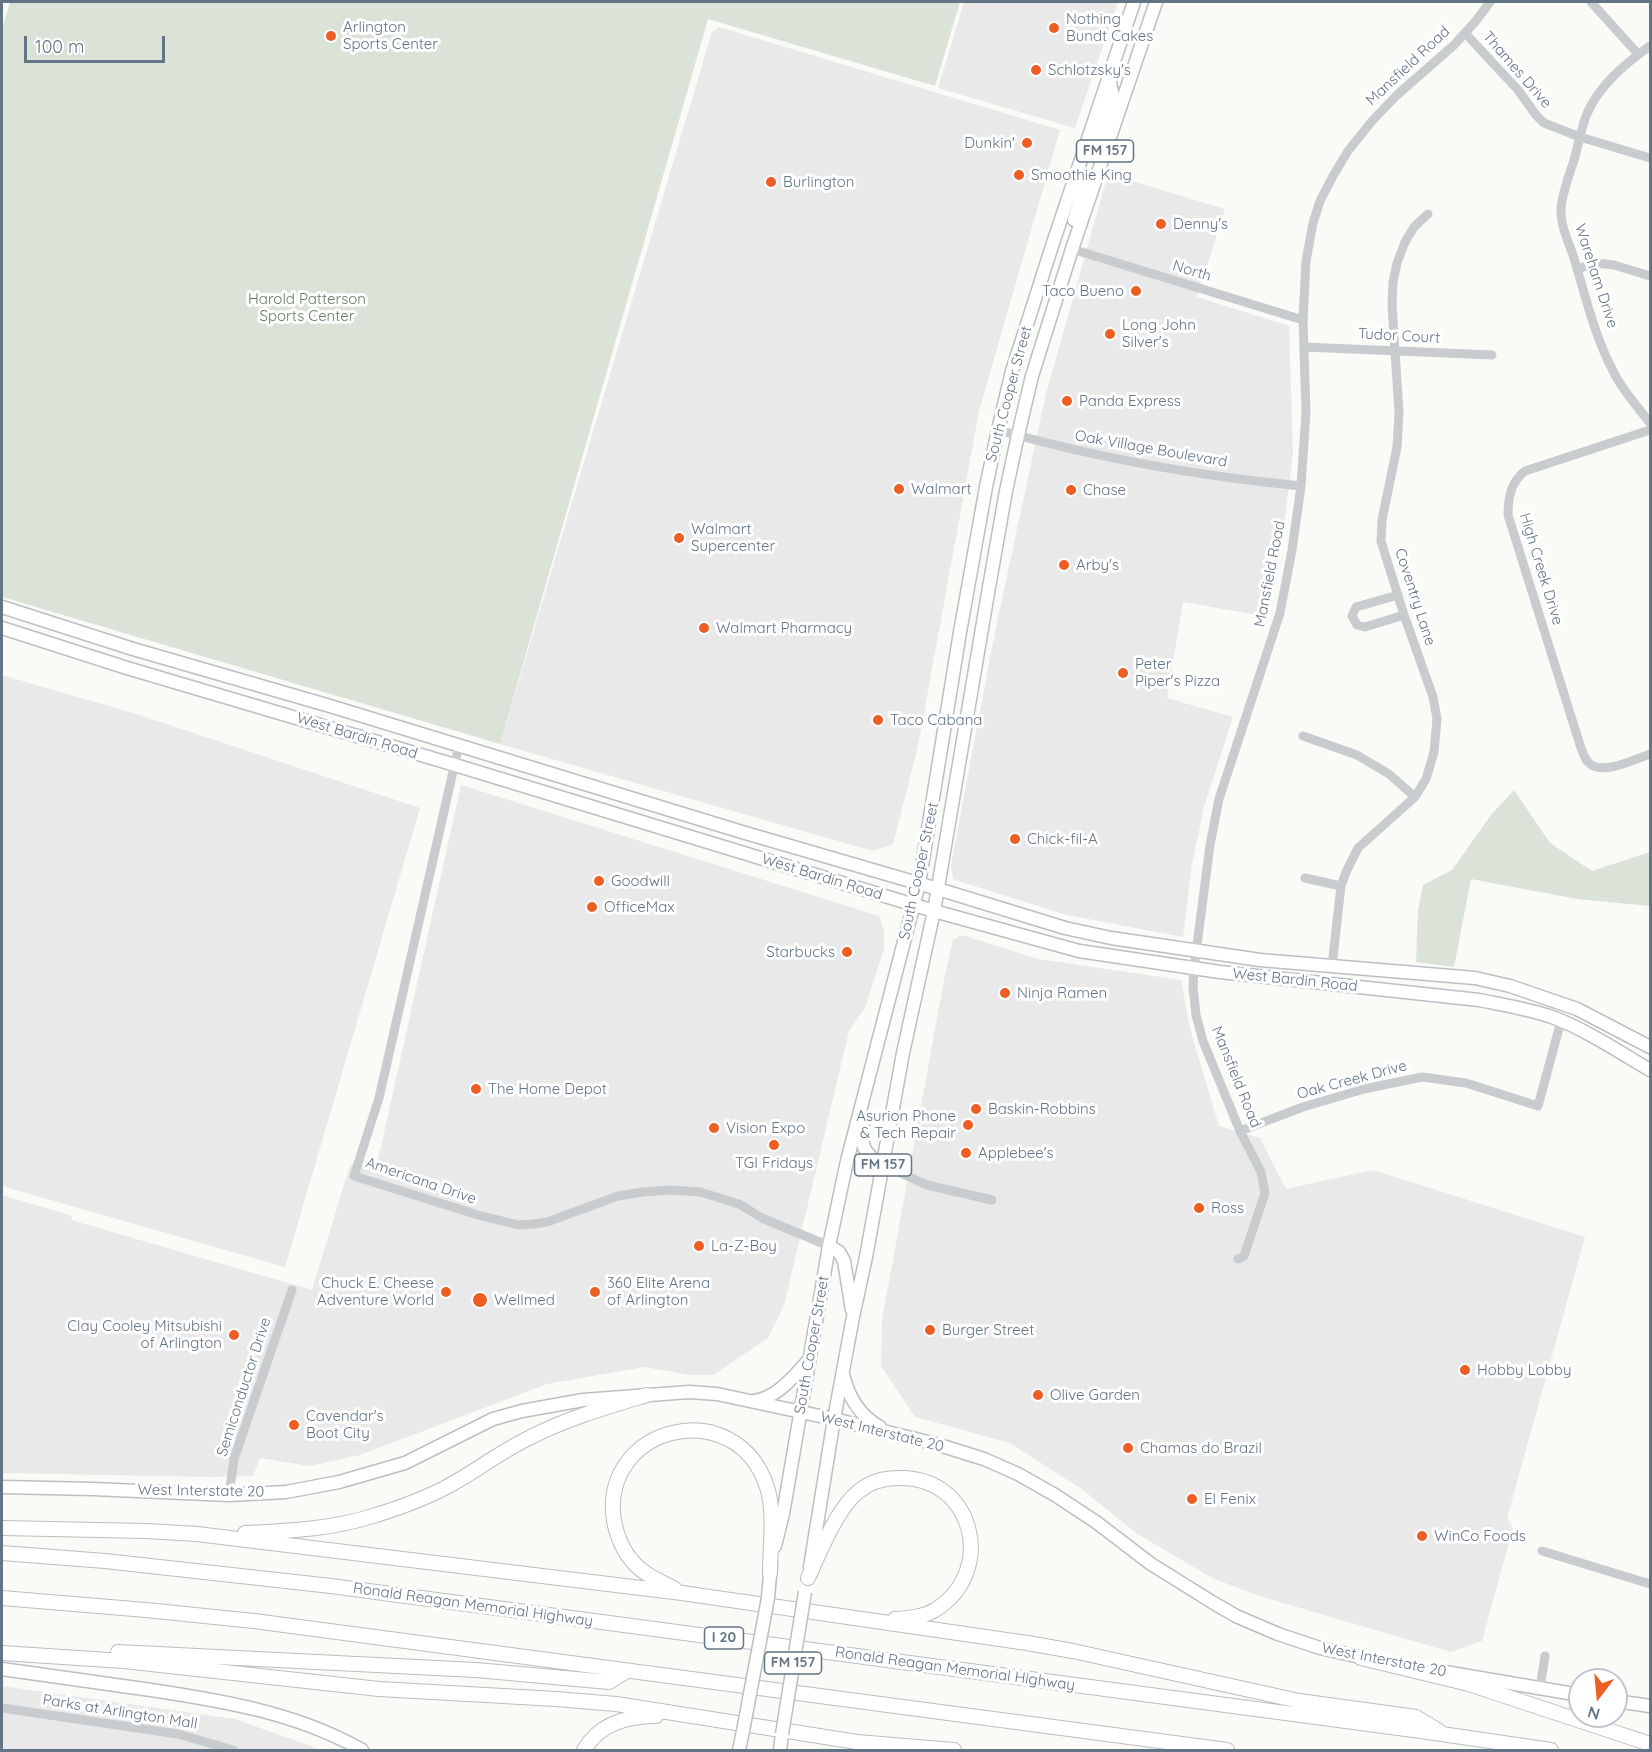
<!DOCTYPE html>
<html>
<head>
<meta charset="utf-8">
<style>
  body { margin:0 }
  #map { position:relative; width:1652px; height:1752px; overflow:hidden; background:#fafaf7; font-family:Quicksand,sans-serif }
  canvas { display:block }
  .frame { position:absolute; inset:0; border:3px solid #637484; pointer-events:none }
  .north { position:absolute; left:1568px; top:1668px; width:60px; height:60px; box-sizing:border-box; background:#fff; border:2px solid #c1c7ce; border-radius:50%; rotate:196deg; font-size:16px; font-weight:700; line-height:24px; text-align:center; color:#637484 }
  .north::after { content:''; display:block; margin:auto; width:21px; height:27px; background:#ee5d23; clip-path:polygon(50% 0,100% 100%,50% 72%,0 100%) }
  .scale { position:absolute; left:24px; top:36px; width:141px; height:27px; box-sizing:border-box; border:3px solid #637484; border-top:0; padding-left:8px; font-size:18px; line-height:21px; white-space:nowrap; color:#637484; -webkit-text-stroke:4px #fff; paint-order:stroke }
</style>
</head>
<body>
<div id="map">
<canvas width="1652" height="1752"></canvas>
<div class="frame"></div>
<div class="north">N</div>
<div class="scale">100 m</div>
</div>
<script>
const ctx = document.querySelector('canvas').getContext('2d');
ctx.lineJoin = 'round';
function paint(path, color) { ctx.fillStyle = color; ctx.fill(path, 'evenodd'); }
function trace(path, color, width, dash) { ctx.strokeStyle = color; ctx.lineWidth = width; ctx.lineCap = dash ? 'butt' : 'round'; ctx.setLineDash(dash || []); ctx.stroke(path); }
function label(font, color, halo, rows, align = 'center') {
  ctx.font = font + ' Quicksand,sans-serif'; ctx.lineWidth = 6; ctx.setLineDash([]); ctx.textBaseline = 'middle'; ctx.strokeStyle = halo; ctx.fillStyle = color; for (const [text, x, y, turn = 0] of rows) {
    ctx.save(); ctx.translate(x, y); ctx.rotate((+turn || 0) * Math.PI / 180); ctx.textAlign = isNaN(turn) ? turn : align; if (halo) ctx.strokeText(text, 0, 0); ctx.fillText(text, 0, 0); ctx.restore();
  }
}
paint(new Path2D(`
  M964 2H1118L1075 128 938 88Z
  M719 27 1060 130 979 411 918 746 893 844 873 851 500 744 712 32Z
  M1108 174 1225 209 1197 297 1289 326 1293 454 1281 548 1264 616 1183 602 1167 698 1233 717 1204 807 1192 864 1183 937 1067 915 961 882 953 879 951 865 996 627 1046 394Z
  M2 675 133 713 420 808 285 1267 2 1186Z
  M461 785 879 916 884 931V949L865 1008 849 1031 784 1305 768 1338 713 1375H691L644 1367 547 1384 360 1455 310 1466 260 1458 253 1476 214 1477 2 1473V1195L72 1216 71 1220 312 1290 350 1165 376 1170Z
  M962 935 1038 959 1181 980 1190 1029 1219 1126 1260 1138 1286 1189 1373 1170 1585 1237 1507 1518 1513 1528 1482 1641 1451 1652 1259 1596 1212 1578 1136 1533 1083 1490 1010 1443 915 1417 881 1366 882 1320 944 980 953 940Z
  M2 1686 235 1719 308 1745 318 1750H2Z`), '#e8e9e8');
paint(new Path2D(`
  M10 2H960L935 86 708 19 500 744 2 597V29Z
  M1514 790 1550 843 1592 871 1650 852V906L1577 899 1471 879 1454 967 1416 962 1418 910 1423 885 1452 870 1491 815Z`), '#dbe2d8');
const major = new Path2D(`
  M1102 161C1096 156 1096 152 1096 145L1113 96 1109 78
  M1074 220 1084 187 1083 182 1075 178
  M2 607 133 649 330 706 742 832 938 889 1065 928 1111 938 1260 960 1475 978 1510 986 1577 1009 1650 1047
  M2 628 127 668 455 765 934 911 1079 951 1220 972 1479 1000C1504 1005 1528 1009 1552 1017 1583 1028 1621 1053 1650 1070
  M863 1123C860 1145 863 1154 883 1165
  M829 1246 839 1252 844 1261 852 1310
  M843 1374C848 1396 860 1416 880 1427
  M754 1401C777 1398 794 1376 809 1360
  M2 1487 93 1489 229 1495 286 1492 339 1482 405 1463 493 1419 522 1411 583 1400 689 1392 717 1394 834 1419 936 1444 984 1459 1018 1474 1055 1495 1096 1522 1151 1564 1212 1602 1236 1616 1278 1634 1320 1648 1369 1659
  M775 1546 783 1514 829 1246 847 1161 919 884 960 632 986 487 998 430 1012 371 1053 243 1134 2
  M810 1567 834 1419 853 1317 866 1257 903 1053 934 911 988 593 1006 491 1018 435 1032 376 1072 249 1156 2
  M768 1598 771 1563
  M2 1669C52 1676 102 1683 151 1690 224 1701 297 1713 362 1750
  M1439 1671 1580 1695
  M1616 1701 1650 1706
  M739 1750 743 1731
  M780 1750 782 1734`);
const highway = new Path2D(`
  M2 1528 146 1531 197 1534 682 1593 1027 1643 1073 1651 1299 1701 1416 1717 1439 1731
  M245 1533C289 1531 334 1529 376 1515 402 1507 429 1497 452 1484 479 1469 503 1450 531 1437 568 1418 607 1407 647 1395
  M2 1553 105 1561 331 1586 1421 1731 1551 1750
  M808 1578C820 1552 837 1508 859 1491 870 1482 884 1478 898 1478 973 1475 998 1571 935 1610 923 1617 909 1618 895 1619
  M675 1589C660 1581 644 1575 633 1562 623 1551 617 1536 614 1521 599 1426 736 1392 767 1487 775 1511 770 1547 770 1573
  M2 1598 146 1610 254 1621 1227 1750
  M118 1652 476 1670 609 1682 627 1671
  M2 1653 124 1661 379 1689 556 1699 616 1704 857 1742 954 1750
  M1361 1658 1469 1684 1650 1744
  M584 1750C599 1724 627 1716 656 1716`);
trace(major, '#bbbfc3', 15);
trace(highway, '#babec1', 16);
trace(new Path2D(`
  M1591 2 1638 54
  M1465 33 1518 90 1536 115 1544 123 1580 137 1650 158
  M1650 46C1625 64 1598 86 1586 116 1581 130 1578 146 1574 160 1569 176 1562 193 1561 209 1560 225 1569 243 1574 258 1585 295 1595 337 1613 371 1622 390 1637 406 1650 423
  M1072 249 1303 320
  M1577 269 1596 263 1614 265 1650 276
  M1304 347 1492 355
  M998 430C1097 458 1198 476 1301 486
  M1650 430 1525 471C1511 482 1508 497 1508 515L1580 745C1582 750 1584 758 1588 762 1600 777 1635 759 1650 754
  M1398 595 1356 607 1352 616 1357 625 1365 627 1404 615
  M1303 736 1357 755 1389 774 1415 797
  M459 745 379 1098 354 1176 478 1215 519 1225 534 1224 547 1222 618 1196 642 1192 671 1190 700 1192 739 1204 762 1218 829 1246
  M1305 878 1341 886
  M1332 966 1341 886 1346 872 1358 848 1415 797 1426 779 1434 752 1437 719 1433 697 1404 615 1381 541 1382 520 1397 447 1399 413 1392 305 1393 282 1397 263 1405 242 1414 227 1428 214
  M1240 1131 1303 1107 1364 1089 1422 1077 1466 1083 1538 1106 1561 1021
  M883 1165 927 1185 992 1200
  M1238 1259 1244 1256 1265 1193 1261 1172 1240 1131 1203 1041 1196 1015 1193 987 1194 968 1210 845 1219 799 1280 613 1292 550 1301 486 1306 412 1303 320 1306 261 1313 223 1320 201 1333 176 1348 151 1372 121 1397 95 1454 45 1475 22 1490 2
  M229 1495 234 1459 292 1290
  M1542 1551 1650 1584
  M1540 1688 1545 1656
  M2 1708 178 1734 233 1750`), '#c8cccf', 9);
trace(major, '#fff', 12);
trace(highway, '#fff', 14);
const majorBridge = new Path2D(`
  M743 1731 768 1598
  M782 1734 805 1592`);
trace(majorBridge, '#bbbfc3', 15, []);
trace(majorBridge, '#fff', 12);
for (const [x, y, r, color] of [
  [1054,28,6,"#ee5d23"],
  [331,36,6,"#ee5d23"],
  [1036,70,6,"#ee5d23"],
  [1027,143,6,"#ee5d23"],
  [1019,175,6,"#ee5d23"],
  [771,182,6,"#ee5d23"],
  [1161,224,6,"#ee5d23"],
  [1136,291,6,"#ee5d23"],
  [1110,334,6,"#ee5d23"],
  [1067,401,6,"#ee5d23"],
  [899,489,6,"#ee5d23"],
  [1071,490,6,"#ee5d23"],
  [679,538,6,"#ee5d23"],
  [1064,565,6,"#ee5d23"],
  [704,628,6,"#ee5d23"],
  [1123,673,6,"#ee5d23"],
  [878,720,6,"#ee5d23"],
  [1015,839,6,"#ee5d23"],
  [599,881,6,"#ee5d23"],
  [592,907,6,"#ee5d23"],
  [847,952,6,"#ee5d23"],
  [1005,993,6,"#ee5d23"],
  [476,1089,6,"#ee5d23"],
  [976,1109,6,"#ee5d23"],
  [968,1125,6,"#ee5d23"],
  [714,1128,6,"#ee5d23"],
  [774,1145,6,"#ee5d23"],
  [966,1153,6,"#ee5d23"],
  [1199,1208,6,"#ee5d23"],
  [699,1246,6,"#ee5d23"],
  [446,1292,6,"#ee5d23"],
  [595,1292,6,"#ee5d23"],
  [480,1300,8,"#ee5d23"],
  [930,1330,6,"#ee5d23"],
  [234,1335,6,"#ee5d23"],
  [1465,1370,6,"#ee5d23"],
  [1038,1395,6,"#ee5d23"],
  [294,1425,6,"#ee5d23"],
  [1128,1448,6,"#ee5d23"],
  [1192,1499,6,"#ee5d23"],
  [1422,1536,6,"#ee5d23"]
]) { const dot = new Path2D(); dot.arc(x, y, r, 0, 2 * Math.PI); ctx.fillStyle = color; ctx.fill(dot); trace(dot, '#fff', 2); }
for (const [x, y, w] of [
  [1105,151,57],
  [883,1165,57],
  [724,1638,39],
  [793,1663,57]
]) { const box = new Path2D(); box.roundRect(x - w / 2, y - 11, w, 22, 4.5); ctx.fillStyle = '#fff'; ctx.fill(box); trace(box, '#637484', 1.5); }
label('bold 14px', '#637484', null, [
  ["FM 157",1105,151],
  ["FM 157",883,1165],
  ["I 20",724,1638],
  ["FM 157",793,1663]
]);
label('15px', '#637484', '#fff', [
  ["Nothing",1066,19],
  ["Bundt Cakes",1066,36],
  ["Arlington",343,27],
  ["Sports Center",343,44],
  ["Schlotzsky's",1048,70],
  ["Dunkin'",1015,143,"right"],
  ["Smoothie King",1031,175],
  ["Burlington",783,182],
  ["Denny's",1173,224],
  ["Taco Bueno",1124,291,"right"],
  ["Long John",1122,325],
  ["Silver's",1122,342],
  ["Panda Express",1079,401],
  ["Walmart",911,489],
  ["Chase",1083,490],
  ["Walmart",691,529],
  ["Supercenter",691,546],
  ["Arby's",1076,565],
  ["Walmart Pharmacy",716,628],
  ["Peter",1135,664],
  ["Piper's Pizza",1135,681],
  ["Taco Cabana",890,720],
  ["Chick-fil-A",1027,839],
  ["Goodwill",611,881],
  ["OfficeMax",604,907],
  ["Starbucks",835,952,"right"],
  ["Ninja Ramen",1017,993],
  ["The Home Depot",488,1089],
  ["Baskin-Robbins",988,1109],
  ["Asurion Phone",956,1116,"right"],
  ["& Tech Repair",956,1133,"right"],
  ["Vision Expo",726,1128],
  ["Applebee's",978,1153],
  ["TGI Fridays",774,1163,"center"],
  ["Ross",1211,1208],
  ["La-Z-Boy",711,1246],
  ["Chuck E. Cheese",434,1283,"right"],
  ["Adventure World",434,1300,"right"],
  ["360 Elite Arena",607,1283],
  ["of Arlington",607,1300],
  ["Wellmed",494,1300],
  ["Clay Cooley Mitsubishi",222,1326,"right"],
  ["of Arlington",222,1343,"right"],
  ["Burger Street",942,1330],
  ["Hobby Lobby",1477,1370],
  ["Olive Garden",1050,1395],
  ["Cavendar's",306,1416],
  ["Boot City",306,1433],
  ["Chamas do Brazil",1140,1448],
  ["El Fenix",1204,1499],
  ["WinCo Foods",1434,1536]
], 'left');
label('15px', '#637484', '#fff', [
  ["Mansfield Road",1408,66,-43],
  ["Thames Drive",1517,70,49],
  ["North",1192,271,17],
  ["Wareham Drive",1596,276,72],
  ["Tudor Court",1399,336,3],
  ["South Cooper Street",1009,394,-75],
  ["Oak Village Boulevard",1151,449,10],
  ["High Creek Drive",1541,569,73],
  ["Mansfield Road",1270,574,-79],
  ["Coventry Lane",1415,597,72],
  ["West Bardin Road",357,736,17],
  ["South Cooper Street",919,871,-78],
  ["West Bardin Road",822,877,17],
  ["West Bardin Road",1295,980,6],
  ["Mansfield Road",1236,1077,68],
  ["Oak Creek Drive",1352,1080,-15],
  ["Americana Drive",421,1181,19],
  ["South Cooper Street",812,1345,-80],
  ["Semiconductor Drive",244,1387,-72],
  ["West Interstate 20",882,1432,14],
  ["West Interstate 20",201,1491,1],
  ["Ronald Reagan Memorial Highway",473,1605,8],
  ["West Interstate 20",1384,1660,11],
  ["Ronald Reagan Memorial Highway",955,1669,8],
  ["Parks at Arlington Mall",120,1712,9]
]);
label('15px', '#667b62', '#fff', [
  ["Harold Patterson",307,299],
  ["Sports Center",307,316]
]);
</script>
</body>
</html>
